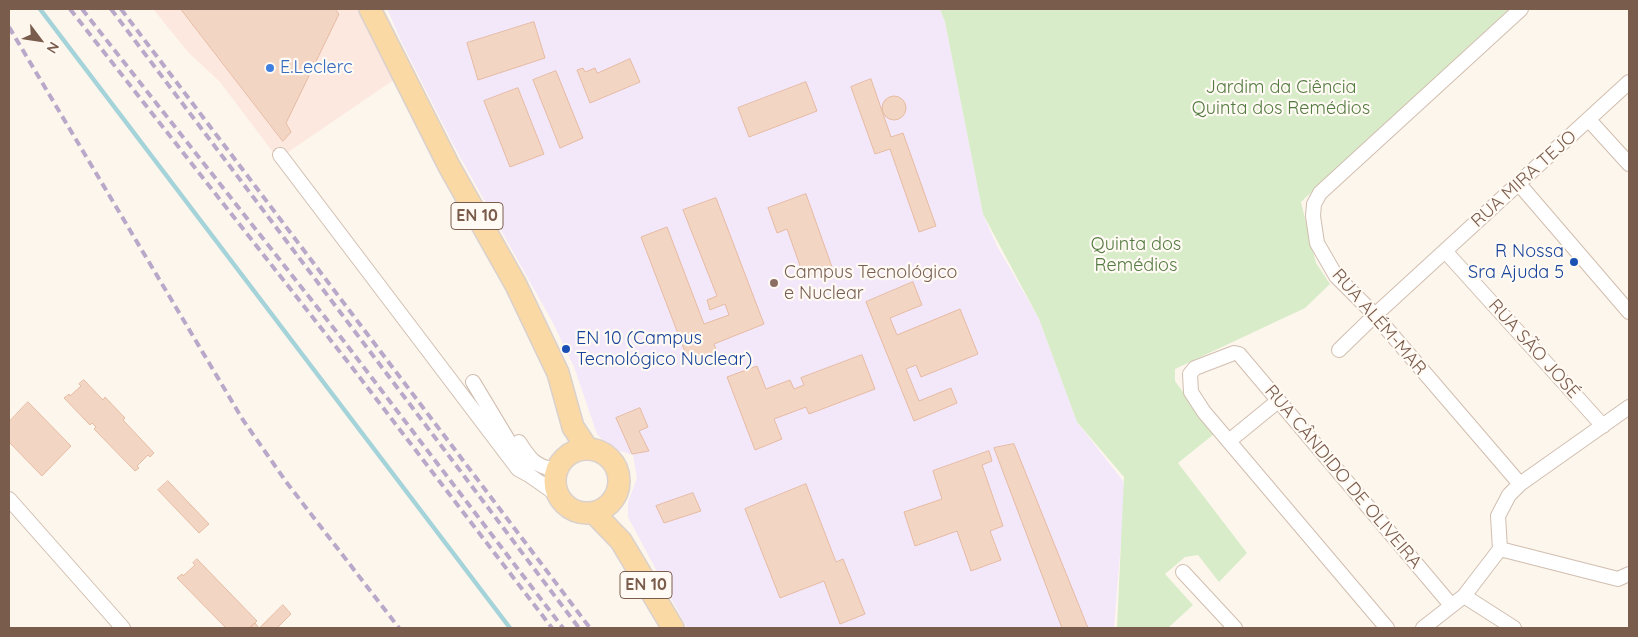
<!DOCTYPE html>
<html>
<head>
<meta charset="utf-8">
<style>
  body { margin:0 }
  #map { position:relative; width:1638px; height:637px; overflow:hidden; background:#fdf6ec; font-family:Quicksand,sans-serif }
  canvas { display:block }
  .frame { position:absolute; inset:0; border:10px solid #7a5c4d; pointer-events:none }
  .north { position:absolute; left:15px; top:15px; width:50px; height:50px; -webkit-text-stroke:4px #fffaf3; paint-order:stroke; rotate:121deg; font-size:14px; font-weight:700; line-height:20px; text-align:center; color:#7a5c4d }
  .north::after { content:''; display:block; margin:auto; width:18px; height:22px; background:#7a5c4d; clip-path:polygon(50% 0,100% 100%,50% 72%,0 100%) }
</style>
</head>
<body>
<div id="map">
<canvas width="1638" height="637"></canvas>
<div class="frame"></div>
<div class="north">N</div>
</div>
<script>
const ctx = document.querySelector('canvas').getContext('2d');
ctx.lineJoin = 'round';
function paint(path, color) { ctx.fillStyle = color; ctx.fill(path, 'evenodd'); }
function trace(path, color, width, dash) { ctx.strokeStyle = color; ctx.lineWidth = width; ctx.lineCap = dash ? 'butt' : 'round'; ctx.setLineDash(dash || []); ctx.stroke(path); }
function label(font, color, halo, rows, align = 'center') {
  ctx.font = font + ' Quicksand,sans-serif'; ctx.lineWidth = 4.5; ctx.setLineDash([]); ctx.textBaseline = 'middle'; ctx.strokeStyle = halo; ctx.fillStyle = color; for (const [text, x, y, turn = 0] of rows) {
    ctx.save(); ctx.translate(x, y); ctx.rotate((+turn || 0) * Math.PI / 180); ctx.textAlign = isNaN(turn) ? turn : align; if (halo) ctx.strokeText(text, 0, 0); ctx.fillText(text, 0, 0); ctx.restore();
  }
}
paint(new Path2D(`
  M153 9H361L398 77 278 159 220 82 188 52Z`), '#fde8e0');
paint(new Path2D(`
  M387 9H940L945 22 983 214 997 246 1039 319 1077 422 1123 481 1125 492 1114 628H687L628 517V502L637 478 633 455 617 450 603 440 597 434 574 367 553 323 454 146 403 45Z`), '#f3e8fa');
paint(new Path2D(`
  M940 9H1509L1301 202 1316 263 1330 284 1305 308 1175 369V381L1214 434 1178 463 1247 553 1219 582 1198 555 1185 557 1165 574 1193 605 1168 628H1117L1124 477 1077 422 1039 319 983 214 945 22Z`), '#d8ecc9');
trace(new Path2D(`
  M40 9 510 628`), '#a5d3da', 4.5);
const building = new Path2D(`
  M181 9H335L339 14 286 123 291 132 283 141Z
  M534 22 545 58 478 80 467 43Z
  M630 59 640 82 590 103 577 70 583 68 585 72 595 68 597 73Z
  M556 71 583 138 560 148 533 80Z
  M871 79 891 137 903 133 936 226 919 232 890 149 875 154 851 87Z
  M806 82 817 111 749 137 738 108Z
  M518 88 544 154 510 167 484 101Z
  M882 108a12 12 0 1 1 24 0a12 12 0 1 1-24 0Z
  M806 194 832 267 804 277 787 229 777 233 768 208Z
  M716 198 764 324 714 344 718 355 690 365 641 237 667 227 704 324 729 315 725 304 710 310 707 300 717 296 683 210Z
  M913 282 922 305 890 318 897 335 960 309 978 354 921 377 916 365 906 369 919 401 951 388 957 403 914 421 866 302Z
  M862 355 875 389 809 414 806 407 774 419 782 439 755 450 727 377 757 366 766 389 790 380 794 389 804 385 801 378Z
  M84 380 103 400 105 397 125 418 123 420 154 453 150 457 148 455 137 466 139 468 135 471 94 429 96 427 92 423 90 425 64 398 69 394 70 396 81 386 79 384Z
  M28 402 71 446 42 476 9 442V422Z
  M640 408 648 427 639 431 649 451 632 454 616 418Z
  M1014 444 1088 628H1062L994 448Z
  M989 451 992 461 982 465 1003 526 990 531 1001 560 971 571 957 531 915 546 904 512 942 499 933 471Z
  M168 481 209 524 199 533 158 490Z
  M806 484 836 562 843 559 865 614 840 624 824 581 780 598 745 509Z
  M693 493 701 511 664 523 656 506Z
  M197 559 257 621 249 628H226L177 578 182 574 183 576 195 565 193 563Z
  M283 605 291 614 277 628H249L255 623 259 628Z`);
paint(building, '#f3d5c3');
trace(building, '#e6bba3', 1);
const street = new Path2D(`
  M1589 120 1629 164
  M280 155 518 469 529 475
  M1519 184 1629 312
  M1445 251 1603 426
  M1339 350 1375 315 1629 82
  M473 382 529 475 559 496
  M1229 441 1278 401
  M519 442C530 460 536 467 557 470
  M1520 484 1375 315 1336 276 1317 243 1313 216 1314 204 1320 193 1521 9
  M9 499 123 628
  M1500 549 1618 579 1629 574
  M1183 572 1235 628
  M1464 596 1514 628
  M1387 628 1204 412 1191 392 1190 374 1195 368 1234 353 1239 354 1451 605
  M1423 628 1464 596 1500 549 1498 516 1509 495 1520 484 1629 407`);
const primary = new Path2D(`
  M370 9 449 166 516 285 558 373 573 427 587 448
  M555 481a32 32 0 1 1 64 0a32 32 0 1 1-64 0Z
  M594 513 621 541 673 628`);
trace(street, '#d1beb0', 16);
trace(primary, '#dad1cd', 24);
trace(street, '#fff', 14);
trace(primary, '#fbd9a5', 21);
trace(new Path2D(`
  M70 9 351 366 552 628
  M82 9 343 340 563 628
  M111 9 579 628
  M121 9 590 628
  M9 27 243 420 287 483 399 628`), '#b9a8c9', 4, [8, 5]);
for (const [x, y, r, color] of [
  [270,68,5,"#3f7fe0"],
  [1574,262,5,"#1a4fb4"],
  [774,283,5,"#8d6e63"],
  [566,349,5,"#1a4fb4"]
]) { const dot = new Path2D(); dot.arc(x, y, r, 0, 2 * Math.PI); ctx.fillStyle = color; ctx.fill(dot); trace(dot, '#fffaf3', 2); }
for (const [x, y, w] of [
  [477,216,52],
  [646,585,52]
]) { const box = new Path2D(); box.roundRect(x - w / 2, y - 13.5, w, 27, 4); ctx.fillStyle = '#fffaf3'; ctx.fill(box); trace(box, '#7a5c4d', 1); }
label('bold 16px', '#7a5c4d', null, [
  ["EN 10",477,216],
  ["EN 10",646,585]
]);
label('18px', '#366cbe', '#fffaf3', [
  ["E.Leclerc",280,68]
], 'left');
label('18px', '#537a41', '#fffaf3', [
  ["Jardim da Ciência",1281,88],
  ["Quinta dos Remédios",1281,109],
  ["Quinta dos",1136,245],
  ["Remédios",1136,266]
]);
label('18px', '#7a5c4d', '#fffaf3', [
  ["RUA MIRA TEJO",1524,179,-42],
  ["RUA ALÉM-MAR",1379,322,49],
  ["RUA SÃO JOSÉ",1534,349,48],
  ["RUA CÂNDIDO DE OLIVEIRA",1343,477,50]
]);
label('18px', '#164399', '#fffaf3', [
  ["R Nossa",1564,252],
  ["Sra Ajuda 5",1564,273],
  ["EN 10 (Campus",576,339,"left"],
  ["Tecnológico Nuclear)",576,360,"left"]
], 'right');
label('18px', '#785e54', '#fffaf3', [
  ["Campus Tecnológico",784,273],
  ["e Nuclear",784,294]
], 'left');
</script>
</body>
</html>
